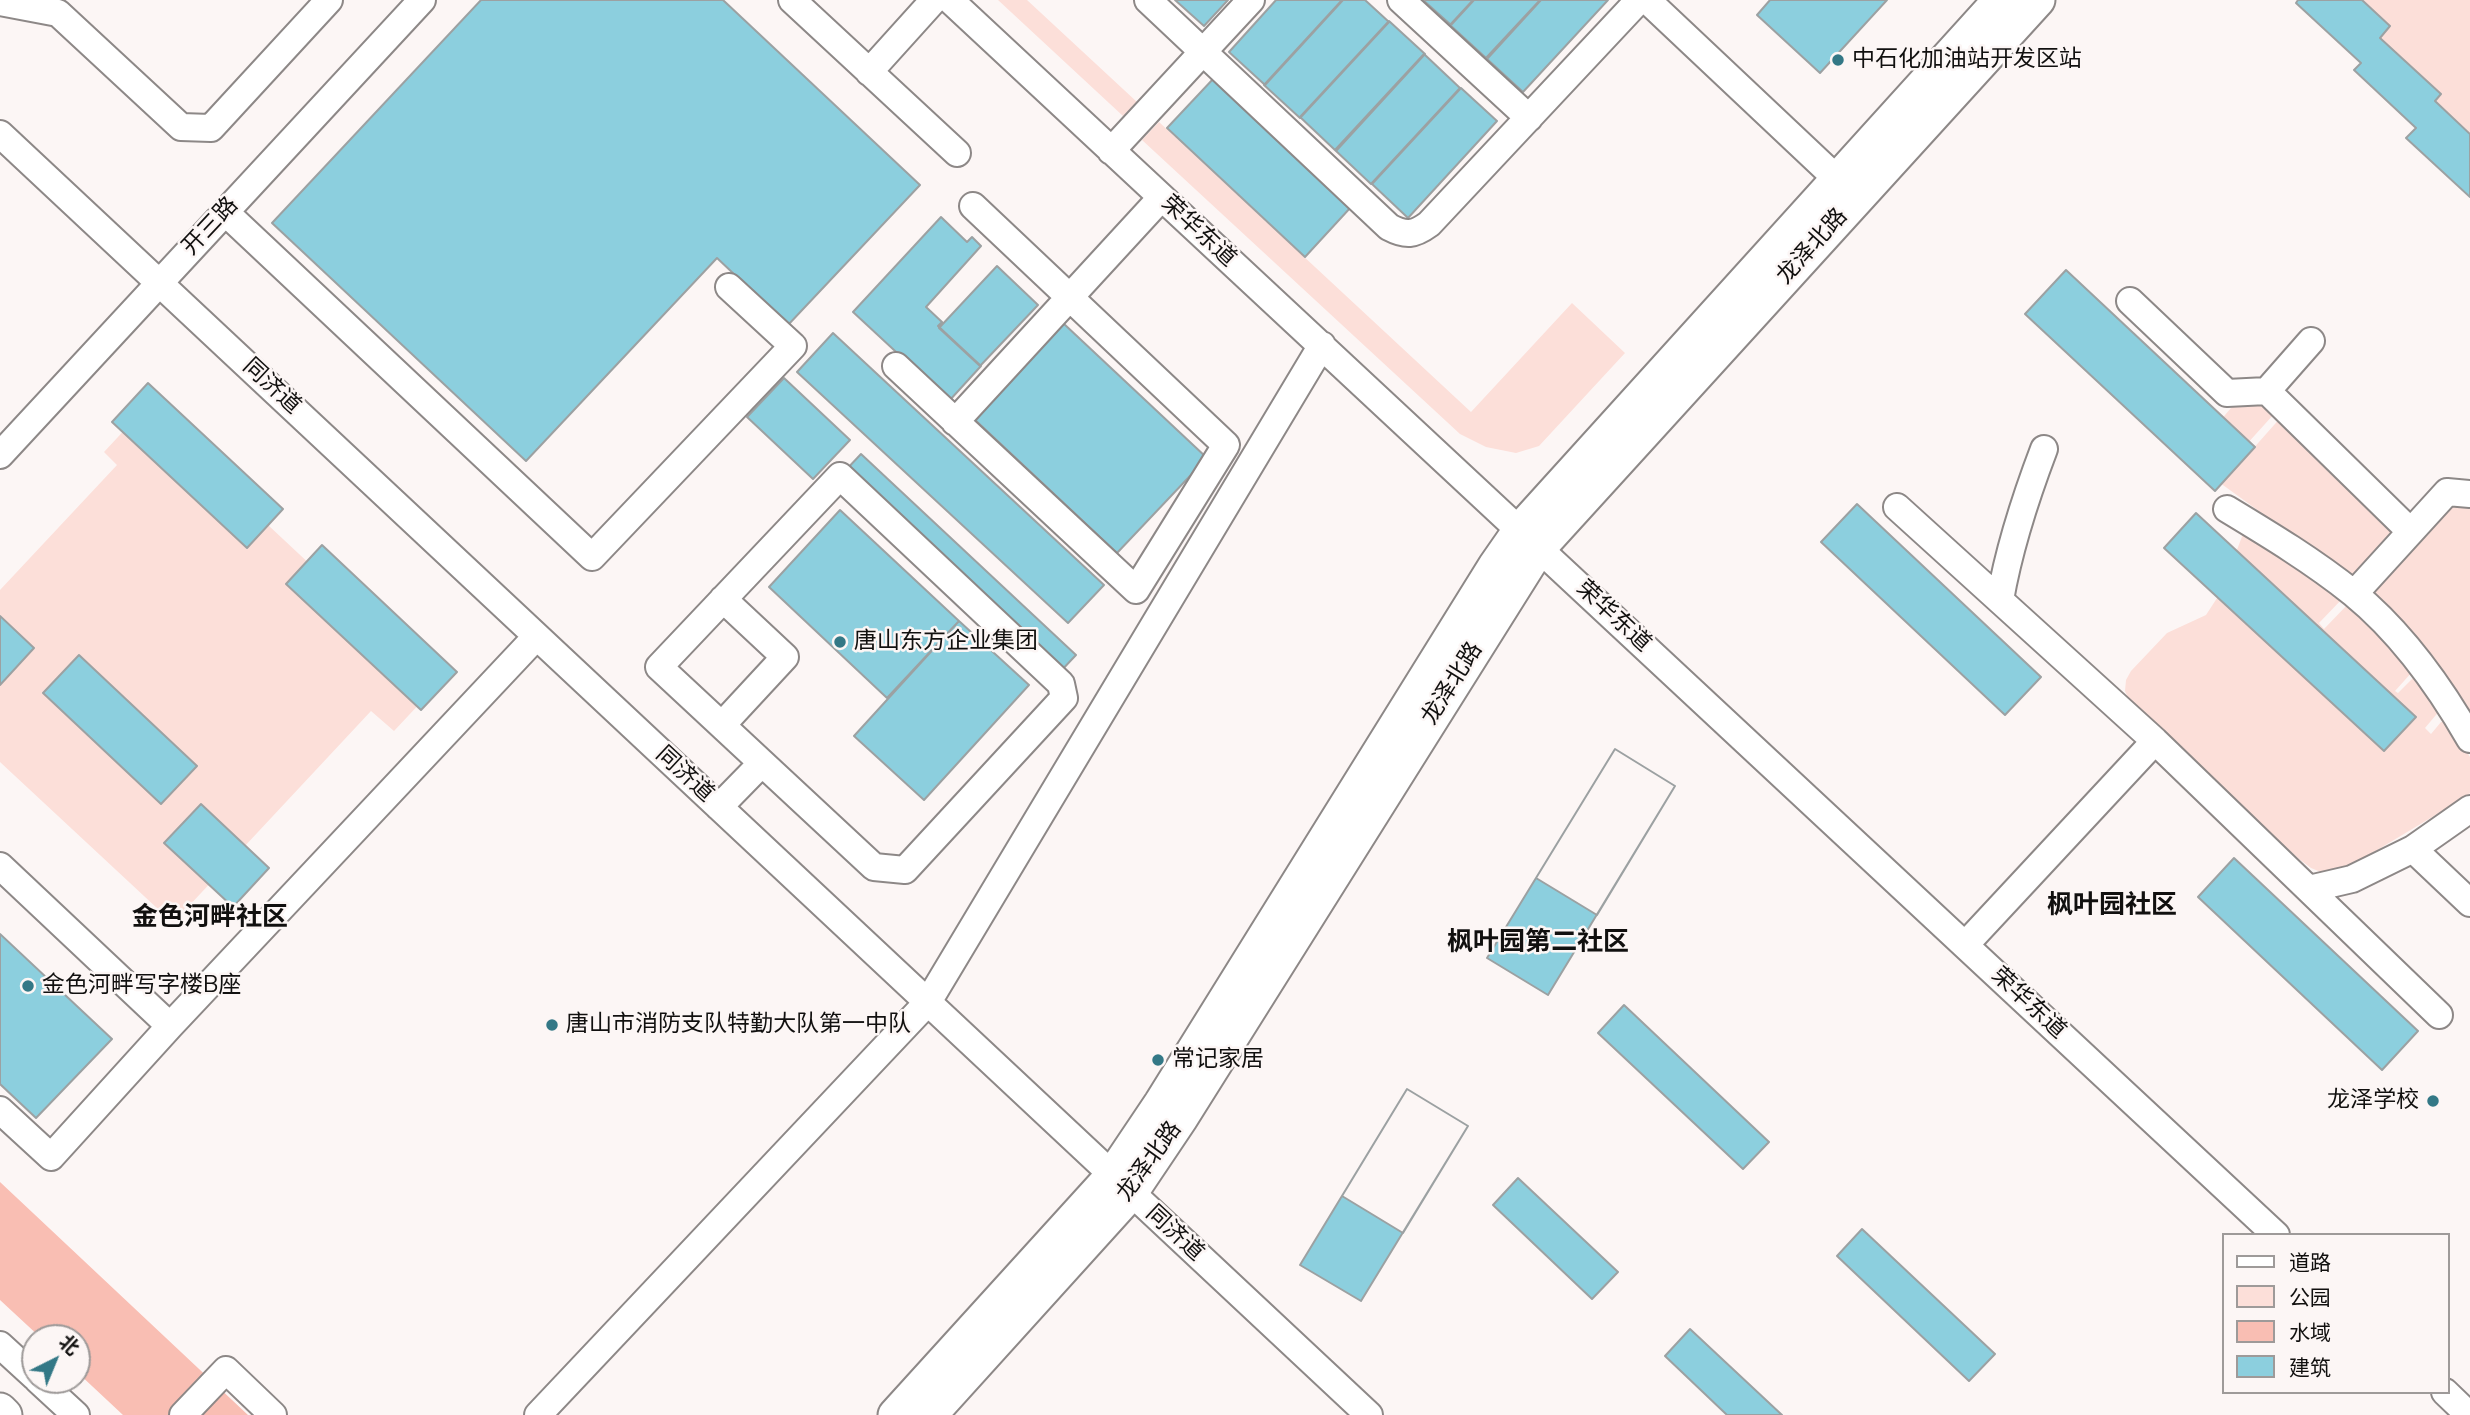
<!DOCTYPE html>
<html>
<head>
<meta charset="utf-8">
<style>
  body { margin:0 }
  #map { position:relative; width:2470px; height:1415px; overflow:hidden; background:#fcf6f5; font-family:"Nunito Sans","Noto Sans SC",sans-serif }
  canvas { display:block }
  .legend { position:absolute; left:2222px; top:1233px; width:228px; height:161px; box-sizing:border-box; background:#fcf6f5; border:2px solid #9e9a99; margin:0; padding:9px 12px; list-style:none; font-size:21px; color:#11100f }
  .legend li { display:flex; align-items:center; gap:14px; height:35px }
  .legend b { width:35px; border:2px solid #9e9a99 }
  .north { position:absolute; left:21px; top:1324px; width:70px; height:70px; box-sizing:border-box; background:#fcf6f5; border:2px solid #9e9a99; border-radius:50%; rotate:43deg; font-size:19px; font-weight:700; line-height:28px; text-align:center; color:#11100f }
  .north::after { content:''; display:block; margin:auto; width:24px; height:32px; background:#337886; clip-path:polygon(50% 0,100% 100%,50% 72%,0 100%) }
</style>
</head>
<body>
<div id="map">
<canvas width="2470" height="1415"></canvas>
<ul class="legend">
<li><b style="height:9px;background:#fff"></b>道路</li>
<li><b style="height:19px;background:#fcdfd9"></b>公园</li>
<li><b style="height:19px;background:#f9beb3"></b>水域</li>
<li><b style="height:19px;background:#8ccfde"></b>建筑</li>
</ul>
<div class="north">北</div>
</div>
<script>
const ctx = document.querySelector('canvas').getContext('2d');
ctx.lineJoin = 'round';
function paint(path, color) { ctx.fillStyle = color; ctx.fill(path, 'evenodd'); }
function trace(path, color, width, dash) { ctx.strokeStyle = color; ctx.lineWidth = width; ctx.lineCap = dash ? 'butt' : 'round'; ctx.setLineDash(dash || []); ctx.stroke(path); }
function label(font, color, halo, rows, align = 'center') {
  ctx.font = font + ' "Nunito Sans","Noto Sans SC",sans-serif'; ctx.lineWidth = 5; ctx.setLineDash([]); ctx.textBaseline = 'middle'; ctx.strokeStyle = halo; ctx.fillStyle = color; for (const [text, x, y, turn = 0] of rows) {
    ctx.save(); ctx.translate(x, y); ctx.rotate((+turn || 0) * Math.PI / 180); ctx.textAlign = isNaN(turn) ? turn : align; if (halo) ctx.strokeText(text, 0, 0); ctx.fillText(text, 0, 0); ctx.restore();
  }
}
paint(new Path2D(`
  M998 0H1027L1137 102 1123 116Z
  M2329 0H2470V134Z
  M1159 122 1471 412 1572 303 1625 353 1539 446 1516 453 1486 447 1460 434 1142 140Z
  M2259 397 2274 414 2246 445 2251 451 2282 416 2395 530 2354 576 2346 574 2198 467 2195 450 2237 401Z
  M144 409 438 684 394 731 371 711 173 923 0 762V590L117 465 104 452Z
  M2470 500V716L2415 636 2375 597 2373 586 2441 505Z
  M2246 526 2343 598 2319 623 2324 629 2349 603 2413 671 2395 691 2398 693 2416 675 2441 709 2425 728 2431 734 2441 722H2448L2470 757V793L2467 796 2349 867 2321 872 2311 868 2299 859 2132 706 2125 691 2126 680 2131 671 2167 633 2206 615 2221 592Z`), '#fcdfd9');
paint(new Path2D(`
  M0 1182 248 1415H123L77 1372V1338H41L0 1300Z`), '#f9beb3');
const building = new Path2D(`
  M481 0H723L920 185 788 325 717 258 526 461 272 223Z
  M1175 0H1228L1204 26Z
  M1276 0H1343L1265 85 1229 52Z
  M1342 0H1365L1389 22 1300 118 1264 85Z
  M1423 0H1474L1451 25Z
  M1473 0H1540L1486 58 1450 25Z
  M1541 0H1608L1523 92 1487 59Z
  M1770 0H1887L1820 73 1757 15Z
  M2298 0H2362L2390 26 2380 38 2441 94 2435 101 2470 134V197L2406 138 2416 128 2354 70 2361 63 2296 3Z
  M1389 21 1425 54 1336 151 1300 117Z
  M1424 54 1460 88 1371 184 1335 150Z
  M1214 78 1351 207 1305 257 1167 128Z
  M1461 88 1497 121 1408 218 1372 184Z
  M941 217 967 242 972 237 981 246 926 307 942 322 938 326 981 366 949 401 853 312Z
  M997 266 1038 305 980 366 939 328Z
  M2066 270 2255 447 2215 491 2025 314Z
  M1063 323 1207 458 1117 553 973 418Z
  M833 333 1104 585 1068 623 797 372Z
  M784 378 850 440 813 479 747 417Z
  M148 383 283 509 247 548 112 422Z
  M861 454 1076 655 1059 673 844 472Z
  M1857 504 2041 677 2005 715 1821 542Z
  M840 510 959 621 887 698 769 587Z
  M2196 513 2416 717 2384 751 2164 548Z
  M322 545 457 672 421 710 286 584Z
  M0 616 34 648 0 685Z
  M959 621 1029 685 924 800 854 736Z
  M79 655 197 766 161 804 43 693Z
  M1615 749 1675 786 1548 995 1487 958Z
  M1615 749 1675 786 1597 915 1536 878Z
  M201 804 269 868 233 907 164 843Z
  M2234 858 2418 1031 2382 1070 2198 897Z
  M0 934 112 1039 36 1118 0 1084Z
  M1624 1005 1769 1142 1743 1169 1598 1033Z
  M1407 1089 1468 1126 1361 1301 1300 1265Z
  M1407 1089 1468 1126 1403 1233 1342 1196Z
  M1518 1178 1618 1272 1592 1299 1493 1205Z
  M1862 1229 1995 1354 1969 1381 1837 1256Z
  M1690 1329 1782 1415H1727L1665 1356Z`);
paint(building, '#8ccfde');
trace(building, '#9ca1a2', 2);
const minor = new Path2D(`
  M792 0 957 153
  M950 0 2276 1235
  M1148 0 1389 227C1406 236 1414 235 1429 224L1639 0
  M1401 0 1529 118
  M1647 0 1838 180
  M0 2 58 13 181 127 211 128 329 0
  M869 72 934 0
  M0 134 1369 1415
  M1111 151 1251 0
  M225 212 592 557 793 346 729 287
  M2130 301 2227 393 2267 391
  M2311 341 2267 391 2410 531
  M896 366 1136 590 1226 445 973 206
  M955 422 1161 198
  M0 455 422 0
  M840 476 1061 684 1064 698 905 870 874 867 659 667Z
  M1897 507 2155 741 2439 1015
  M2227 509C2270 535 2313 561 2353 593 2402 633 2439 685 2470 739
  M2354 594 2447 492 2470 494
  M2000 600C2009 548 2025 499 2044 449
  M722 725 785 657 723 599
  M719 807 762 763
  M2413 849 2470 903
  M0 866 170 1026
  M2309 889 2352 879 2413 849 2470 809
  M1965 945 2155 741
  M0 1110 51 1157 170 1026 536 637
  M0 1345 35 1377
  M38 1380 76 1415
  M2445 1392 2469 1415
  M183 1415 226 1370 273 1415
  M538 1415 928 1002 1322 345`);
const major = new Path2D(`
  M0 1410 5 1415
  M895 1415 1112 1176 1161 1103 1495 566 1520 530 2000 0
  M930 1415 1130 1194 1181 1118 1539 548 2038 0`);
trace(minor, '#8d8887', 30);
trace(major, '#8d8887', 37);
trace(minor, '#fff', 26);
trace(major, '#fff', 33);
for (const [x, y, r, color] of [
  [1838,60,7,"#337886"],
  [840,642,7,"#337886"],
  [28,986,7,"#337886"],
  [552,1025,7,"#337886"],
  [1158,1060,7,"#337886"],
  [2433,1101,7,"#337886"]
]) { const dot = new Path2D(); dot.arc(x, y, r, 0, 2 * Math.PI); ctx.fillStyle = color; ctx.fill(dot); trace(dot, '#fcf6f5', 2.5); }
label('23px', '#11100f', '#fcf6f5', [
  ["中石化加油站开发区站",1852,60],
  ["唐山东方企业集团",854,642],
  ["金色河畔写字楼B座",42,986],
  ["唐山市消防支队特勤大队第一中队",566,1025],
  ["常记家居",1172,1060],
  ["龙泽学校",2419,1101,"right"]
], 'left');
label('23px', '#11100f', '#fcf6f5', [
  ["开三路",211,227,-47],
  ["荣华东道",1198,232,43],
  ["龙泽北路",1813,247,-48],
  ["同济道",271,387,43],
  ["荣华东道",1613,617,43],
  ["龙泽北路",1453,684,-58],
  ["同济道",684,775,43],
  ["荣华东道",2028,1004,43],
  ["龙泽北路",1150,1162,-54],
  ["同济道",1174,1234,43]
]);
label('bold 26px', '#11100f', '#fcf6f5', [
  ["枫叶园社区",2112,907],
  ["金色河畔社区",210,919],
  ["枫叶园第二社区",1538,944]
]);
</script>
</body>
</html>
